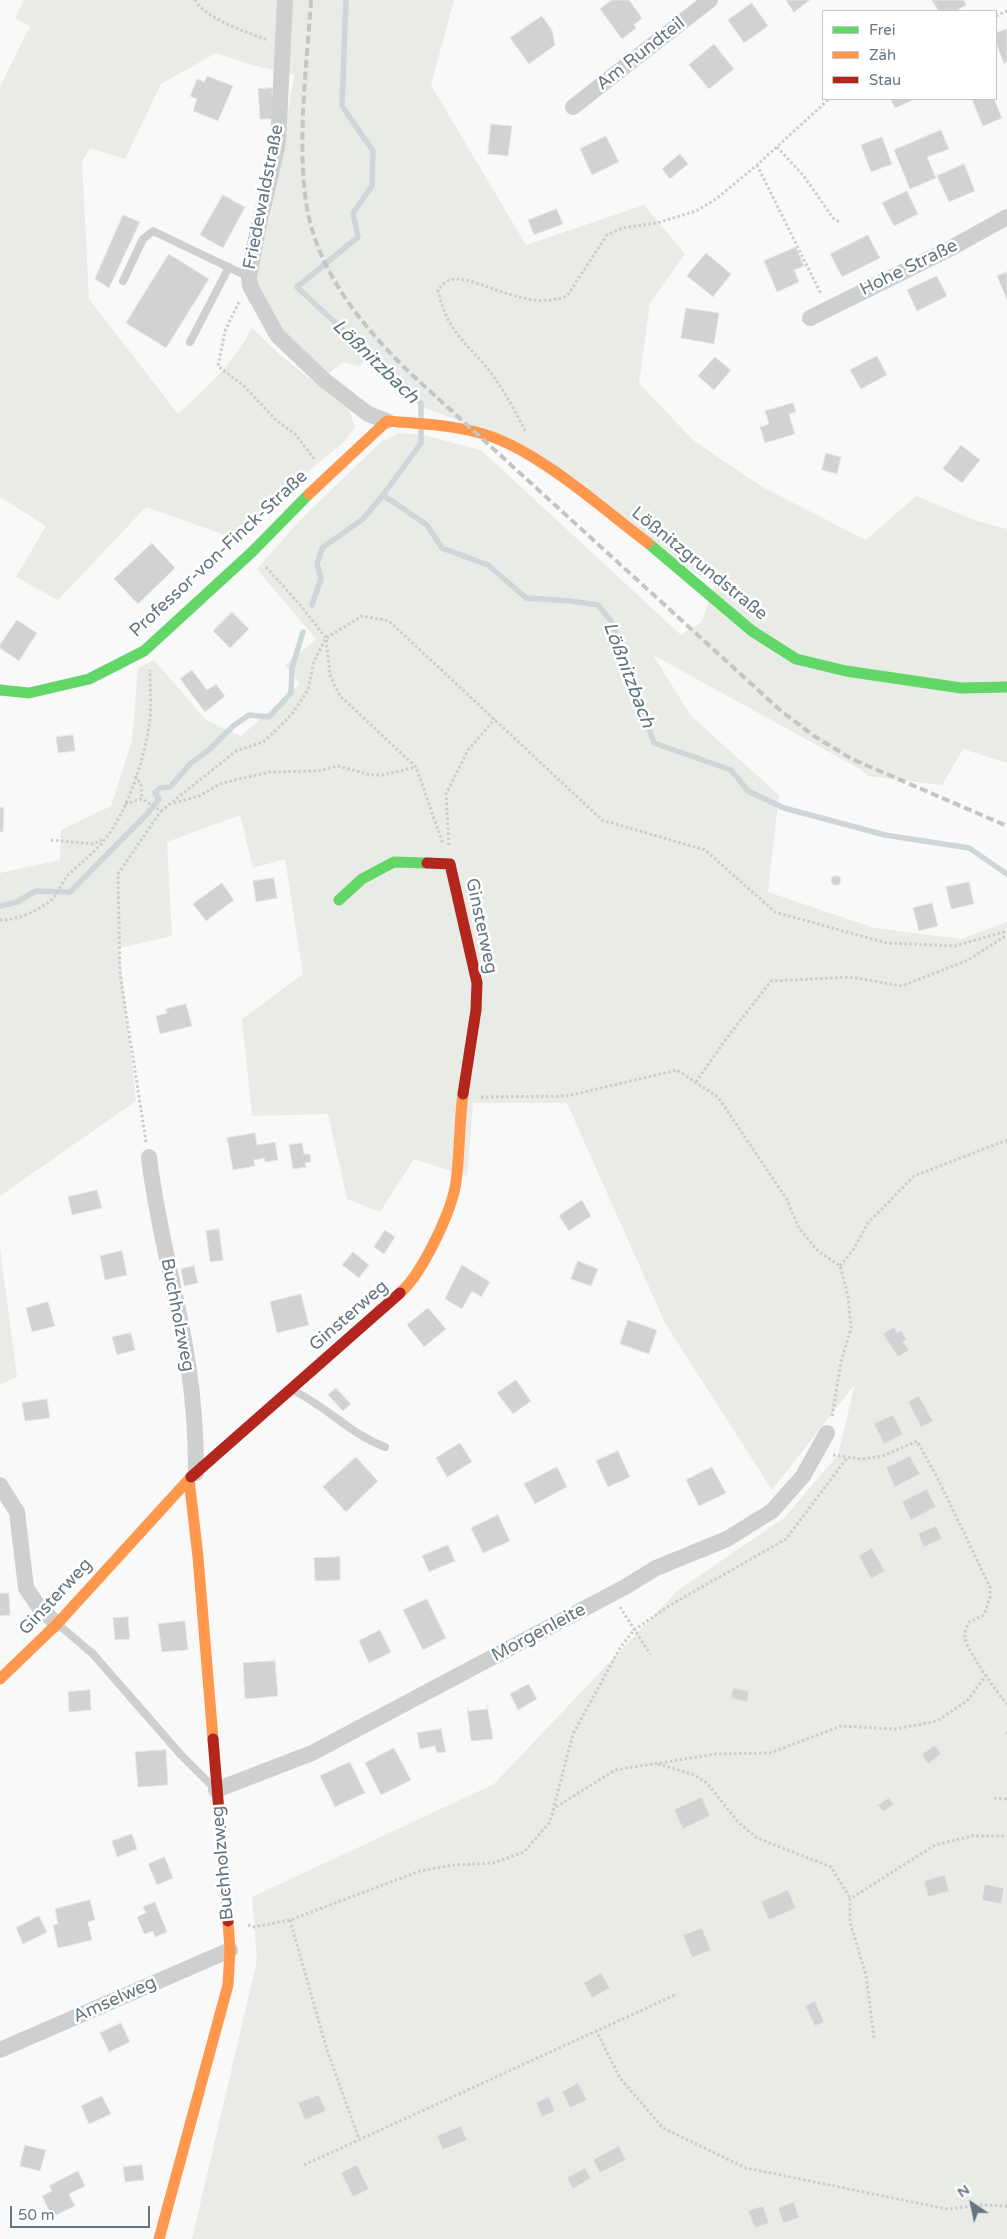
<!DOCTYPE html>
<html>
<head>
<meta charset="utf-8">
<style>
  body { margin:0 }
  #map { position:relative; width:1007px; height:2239px; overflow:hidden; background:#f9f9f9; font-family:"Varela Round",sans-serif }
  canvas { display:block }
  .legend { position:absolute; left:822px; top:10px; width:175px; height:90px; box-sizing:border-box; background:#fff; border:1px solid #c1c8cd; margin:0; padding:6px 9px; list-style:none; font-size:15px; color:#657683 }
  .legend li { display:flex; align-items:center; gap:10px; height:25px }
  .legend b { width:25px; border:1px solid #c1c8cd }
  .north { position:absolute; left:947px; top:2179px; width:50px; height:50px; -webkit-text-stroke:4px #fff; paint-order:stroke; rotate:326deg; font-size:14px; font-weight:700; line-height:20px; text-align:center; color:#657683 }
  .north::after { content:''; display:block; margin:auto; width:18px; height:22px; background:#657683; clip-path:polygon(50% 0,100% 100%,50% 72%,0 100%) }
  .scale { position:absolute; left:10px; top:2206px; width:140px; height:22px; box-sizing:border-box; border:2px solid #657683; border-top:0; padding-left:6px; font-size:15px; line-height:18px; white-space:nowrap; color:#657683; -webkit-text-stroke:4px #fff; paint-order:stroke }
</style>
</head>
<body>
<div id="map">
<canvas width="1007" height="2239"></canvas>
<ul class="legend">
<li><b style="height:6px;background:#63d668"></b>Frei</li>
<li><b style="height:6px;background:#ff974d"></b>Zäh</li>
<li><b style="height:6px;background:#b3261e"></b>Stau</li>
</ul>
<div class="north">N</div>
<div class="scale">50 m</div>
</div>
<script>
const ctx = document.querySelector('canvas').getContext('2d');
ctx.lineJoin = 'round';
function paint(path, color) { ctx.fillStyle = color; ctx.fill(path, 'evenodd'); }
function trace(path, color, width, dash) { ctx.strokeStyle = color; ctx.lineWidth = width; ctx.lineCap = dash ? 'butt' : 'round'; ctx.setLineDash(dash || []); ctx.stroke(path); }
function label(font, color, halo, rows, align = 'center') {
  ctx.font = font + ' "Varela Round",sans-serif'; ctx.lineWidth = 5; ctx.setLineDash([]); ctx.textBaseline = 'middle'; ctx.strokeStyle = halo; ctx.fillStyle = color; for (const [text, x, y, turn = 0] of rows) {
    ctx.save(); ctx.translate(x, y); ctx.rotate((+turn || 0) * Math.PI / 180); ctx.textAlign = isNaN(turn) ? turn : align; if (halo) ctx.strokeText(text, 0, 0); ctx.fillText(text, 0, 0); ctx.restore();
  }
}
paint(new Path2D(`
  M24 0H454L431 85 526 245 644 205 685 254 650 303 639 383 693 440 762 487 866 540 916 496 977 521 1007 529V763L963 749 942 785 868 776 860 769 653 655 691 716 779 795 768 892 874 928 961 939 1007 922V2239H192L257 1960 252 1897 494 1784 677 1591 784 1518 838 1455 855 1384 772 1490 665 1323 567 1103H473L467 1176 414 1159 380 1212 347 1199 328 1114 252 1116 242 1019 303 974 285 859 253 868 240 815 167 842 172 936 119 948 136 1101 0 1196V873L60 860 61 830 111 806 132 741 138 668 154 660 206 720 241 736 300 684 285 665 316 639 257 569 300 520 381 442 399 433 423 435 481 450 681 635 702 622 714 585 478 428 420 406 370 358 359 366 343 362 327 375 278 328 257 292V264L271 215 294 75 252 65 216 53 161 84 125 159 90 148 82 162 89 299 178 414C206 388 234 363 252 328L280 355 349 410 355 427 344 442 256 514 236 539 146 507 58 600 16 577 46 526 0 497V87L30 26 15 18Z
  M0 1248 17 1377 0 1385Z`), '#e8ebe6');
trace(new Path2D(`
  M346 0 342 106 373 151 372 186 353 213 358 237 297 287 421 403V420
  M421 430V443L383 495 427 525 442 548 488 565 526 598 570 601 598 605 611 621 654 743 731 770 748 791 784 808 885 835 969 848 1007 874
  M312 605 321 579 317 564 322 548 363 519 383 495
  M0 906 17 902 36 891 70 892 148 813 159 799 155 793 160 788 170 787 191 763 210 749 233 726 249 715 269 717 291 693 292 668 303 632`), '#ced6d9', 5.5);
const building = new Path2D(`
  M612 0H629L642 18 634 25 636 28 622 39 600 9Z
  M786 0H810L794 12Z
  M932 0H964L966 5 956 11H939Z
  M752 3 768 26 744 43 728 20Z
  M542 16 552 30 555 45 529 64 510 38Z
  M1007 29V62L1004 64 996 43V33Z
  M714 44 734 69 709 89 689 65Z
  M207 76 233 86 218 121 193 111 197 99 190 96 197 79 204 82Z
  M272 88 273 119H260L258 89Z
  M891 99H915L895 108Z
  M972 99H994L1002 118 983 126Z
  M491 124 512 126 508 156 488 154Z
  M941 130 949 149 927 157 936 178 910 189 894 150Z
  M606 136 619 162 592 175 580 149Z
  M882 137 892 164 871 172 861 145Z
  M680 154 688 164 670 179 662 169Z
  M964 164 975 191 949 202 937 176Z
  M907 191 918 214 894 226 882 203Z
  M223 195 245 207 223 248 200 235Z
  M557 209 563 224 534 235 528 220Z
  M123 215 140 222 109 288 95 279Z
  M868 235 880 258 842 277 830 254Z
  M796 247 804 266 794 270 799 282 777 292 764 261Z
  M706 253 731 274 713 297 687 276Z
  M169 254 209 279 166 348 126 323Z
  M1007 272V300L997 276Z
  M937 276 947 296 917 311 907 290Z
  M686 308 719 313 714 344 681 338Z
  M877 356 887 375 861 389 850 370Z
  M715 357 731 370 714 390 698 376Z
  M793 403 796 412 789 414 795 434 765 443 760 427 769 424 765 411Z
  M961 445 980 460 962 483 943 469Z
  M826 453 841 457 837 474 822 470Z
  M152 543 175 568 138 604 114 579Z
  M232 612 249 629 230 648 213 631Z
  M17 620 37 633 19 661 0 648V645Z
  M192 670 207 690 216 684 225 696 205 712 180 679Z
  M73 735 75 751 58 753 56 737Z
  M0 807 4 808 3 832H0Z
  M833 876H839L841 880 839 885H833L831 881Z
  M274 878 277 898 256 902 253 881Z
  M969 882 974 904 951 909 946 887Z
  M222 883 234 900 206 921 193 904Z
  M932 903 938 926 919 931 913 908Z
  M186 1004 192 1026 160 1034 156 1016 167 1013 166 1009Z
  M255 1133 257 1145 275 1142 278 1160 265 1162 264 1158 254 1160 255 1166 233 1170 227 1138Z
  M302 1143 304 1154H310L311 1162 305 1163 306 1167 293 1169 289 1145Z
  M97 1190 102 1208 72 1215 68 1197Z
  M582 1200 591 1216 569 1231 559 1216Z
  M219 1229 223 1260 210 1262 206 1231Z
  M385 1230 395 1237 384 1254 374 1247Z
  M122 1251 127 1275 105 1280 100 1256Z
  M353 1252 369 1265 359 1278 342 1265Z
  M578 1261 598 1269 591 1286 571 1279Z
  M462 1265 490 1282 481 1297 472 1291 462 1309 445 1299Z
  M194 1266 198 1283 184 1286 181 1269Z
  M301 1294 309 1325 277 1333 270 1302Z
  M48 1302 55 1326 32 1332 26 1308Z
  M428 1308 446 1329 424 1347 407 1325Z
  M628 1320 657 1330 649 1354 620 1344Z
  M894 1327 897 1333 901 1330 907 1340 903 1342 909 1350 898 1357 883 1334Z
  M131 1333 135 1350 117 1355 112 1337Z
  M516 1380 531 1401 513 1414 497 1393Z
  M336 1388 351 1404 343 1411 328 1395Z
  M919 1396 933 1421 921 1427 908 1402Z
  M47 1399 50 1418 25 1421 22 1403Z
  M893 1415 903 1434 884 1444 874 1424Z
  M460 1443 472 1462 447 1477 436 1458Z
  M618 1451 630 1477 608 1487 596 1461Z
  M910 1456 920 1474 895 1487 886 1468Z
  M356 1457 378 1481 346 1512 323 1487Z
  M557 1467 567 1487 535 1504 524 1484Z
  M712 1467 726 1493 699 1506 686 1480Z
  M927 1489 936 1507 911 1520 902 1502Z
  M498 1515 510 1541 483 1553 471 1528Z
  M936 1526 942 1539 924 1547 918 1534Z
  M448 1545 455 1561 429 1572 422 1556Z
  M872 1548 885 1571 871 1579 859 1556Z
  M340 1557V1580L315 1581 314 1558Z
  M0 1593H9L10 1615 0 1616Z
  M427 1599 446 1638 423 1650 403 1610Z
  M128 1617 130 1639 115 1640 113 1618Z
  M185 1621 188 1650 162 1652 158 1624Z
  M380 1630 391 1652 369 1663 359 1641Z
  M275 1661 278 1696 245 1699 243 1663Z
  M529 1684 537 1699 518 1710 510 1694Z
  M733 1688 749 1691 747 1702 731 1698Z
  M90 1690 91 1710 69 1712 68 1692Z
  M487 1705 493 1739 471 1741 467 1707 469 1711 488 1709Z
  M441 1729 446 1752 437 1753 435 1746 420 1749 417 1733Z
  M935 1745 941 1754 928 1764 922 1755Z
  M394 1748 411 1780 381 1795 365 1763Z
  M166 1750 168 1785 138 1787 135 1752Z
  M350 1762 365 1793 335 1807 320 1776Z
  M702 1797 710 1816 683 1829 674 1810Z
  M889 1798 894 1804 883 1812 878 1805Z
  M132 1834 137 1849 117 1857 112 1841Z
  M165 1857 173 1878 157 1885 148 1864Z
  M945 1875 949 1891 928 1897 924 1881Z
  M985 1884 1004 1888 1001 1904 982 1900Z
  M788 1890 796 1908 769 1920 761 1902Z
  M90 1900 95 1920 88 1922 92 1940 58 1948 53 1925 58 1924 55 1909Z
  M155 1902 167 1932 155 1937 153 1931 144 1934 137 1917 146 1913 143 1907Z
  M39 1916 47 1932 23 1944 16 1928Z
  M702 1928 711 1950 692 1958 683 1935Z
  M601 1973 610 1988 592 1998 584 1983Z
  M815 2001 824 2022 815 2026 805 2006Z
  M121 2023 130 2042 109 2052 100 2033Z
  M578 2083 587 2100 570 2108 562 2092Z
  M319 2095 326 2111 305 2120 298 2103Z
  M102 2096 111 2114 89 2124 81 2106Z
  M549 2097 555 2111 542 2117 536 2103Z
  M461 2126 467 2140 443 2150 437 2136Z
  M25 2145 46 2150 40 2171 20 2166Z
  M619 2146 626 2160 600 2173 593 2160Z
  M142 2165 144 2180 125 2182 123 2167Z
  M357 2165 369 2189 353 2197 341 2173Z
  M585 2168 591 2178 573 2189 567 2178Z
  M78 2171 85 2186 69 2194 75 2206 52 2217 42 2196 52 2191 49 2186Z
  M794 2202 799 2218 783 2223 778 2208Z
  M763 2206 769 2223 755 2228 748 2211Z`);
paint(building, '#d0d2d3');
trace(building, '#e8e8e8', 1);
trace(new Path2D(`
  M195 0C206 19 248 33 268 40
  M996 16 1007 11
  M777 147 803 175 833 218 839 222
  M757 165 821 294
  M239 302 225 331 218 366 244 386 276 420 295 434 315 460
  M525 431C520 419 504 391 496 380 472 345 448 337 438 290 446 279 452 278 466 280 498 288 534 310 567 296L607 235 622 228 657 223 696 211 716 199 757 165 829 99
  M266 567 301 606 326 638 330 675 340 696 416 767 443 844
  M135 776 141 784 142 799
  M174 803 199 796 222 783 270 772 318 771 338 766 371 775H383L416 767
  M125 804 142 799 161 811 236 751 263 742 273 733 292 714 308 690 314 661 326 638 362 616 389 621 602 820 705 850 775 912 886 943 955 946 1007 931
  M51 840 93 844 103 839
  M449 845 446 794 468 750 495 719
  M0 920C16 921 40 910 52 899 59 892 62 881 69 874 82 862 96 851 107 837 128 808 143 763 149 727 152 709 150 689 150 670
  M696 1082 726 1039 771 981 850 977 902 986 968 960 1007 935
  M481 1097 567 1096 677 1070 718 1097 786 1198 799 1228 818 1251 840 1266 848 1296 851 1328 841 1362 832 1417
  M146 1142 120 974 118 874 161 811
  M840 1266 853 1250 868 1223 914 1176 1007 1140
  M833 1455 862 1459 883 1456 917 1441 939 1481 990 1587V1597L984 1615 969 1622C967 1627 964 1633 965 1638 966 1649 998 1694 1007 1704
  M620 1607 650 1654
  M1006 1732 1007 1733
  M658 1764 692 1774 707 1783 738 1822 757 1838 831 1867 850 1898
  M994 1798 1007 1799
  M556 1807 615 1770 716 1754 770 1753 841 1726 895 1729 937 1721 967 1701 987 1674
  M290 1920 327 2050 359 2139
  M248 1925 254 1927 290 1920 420 1871 453 1865 493 1863 524 1852 550 1822 573 1734 620 1648 634 1630 672 1604 786 1539 847 1458
  M596 2030 620 2078 663 2128 746 2168 947 2209 982 2205 1007 2206
  M874 2038 866 1975 850 1922V1899L935 1845 972 1836H1007
  M304 2165 677 1994`), '#cbcccd', 3, [2.5, 2.5]);
trace(new Path2D(`
  M123 281 143 239 153 231 249 277
  M190 342 229 267
  M294 1391C326 1406 350 1434 385 1447
  M59 1625 93 1654 181 1755 211 1785`), '#cecfd0', 8);
trace(new Path2D(`
  M285 0 278 143 255 244 249 277 250 286 277 335 324 380 368 414 387 421
  M573 107 710 0
  M810 318 951 248 1007 217
  M149 1157C157 1229 179 1299 189 1371 194 1405 196 1439 196 1473
  M0 1485 17 1512 26 1588 39 1607 57 1624
  M216 1790 312 1753 625 1587 656 1568 727 1539 772 1511 803 1476 827 1433
  M0 2050 230 1950`), '#cecfd0', 16);
trace(new Path2D(`
  M648 543 752 631 796 659 846 671 961 688 1007 687
  M0 690 29 693 89 679 144 651 252 552 309 494
  M339 900 362 879 394 862 427 863`), '#63d668', 11);
trace(new Path2D(`
  M309 494 387 421C423 424 462 425 495 438 547 458 604 510 648 543
  M400 1293C422 1274 452 1211 456 1182 460 1153 459 1123 463 1094
  M189 1479 198 1557 213 1739
  M0 1679 57 1624 191 1477
  M159 2239 228 1985 230 1950 228 1921`), '#ff974d', 11);
trace(new Path2D(`
  M427 863 450 864 477 983 476 1010 463 1094
  M191 1477 400 1293
  M213 1739 228 1921`), '#b3261e', 11);
trace(new Path2D(`
  M311 0C307 65 297 137 306 202 316 270 361 325 409 372L780 710 814 736 852 759 1007 826`), '#c3c5c6', 4, [8, 4]);
label('18px', '#657683', '#fff', [
  ["Am Rundteil",641,54,-38],
  ["Friedewaldstraße",264,197,-79],
  ["Hohe Straße",909,268,-26],
  ["Professor-von-Finck-Straße",219,554,-43],
  ["Lößnitzgrundstraße",699,564,39],
  ["Ginsterweg",481,926,78],
  ["Buchholzweg",177,1315,79],
  ["Ginsterweg",349,1316,-41],
  ["Ginsterweg",56,1597,-47],
  ["Morgenleite",539,1633,-28],
  ["Buchholzweg",223,1863,-95],
  ["Amselweg",115,2000,-24]
]);
label('italic 19px', '#60757c', '#fff', [
  ["Lößnitzbach",375,362,44],
  ["Lößnitzbach",628,675,69]
]);
</script>
</body>
</html>
